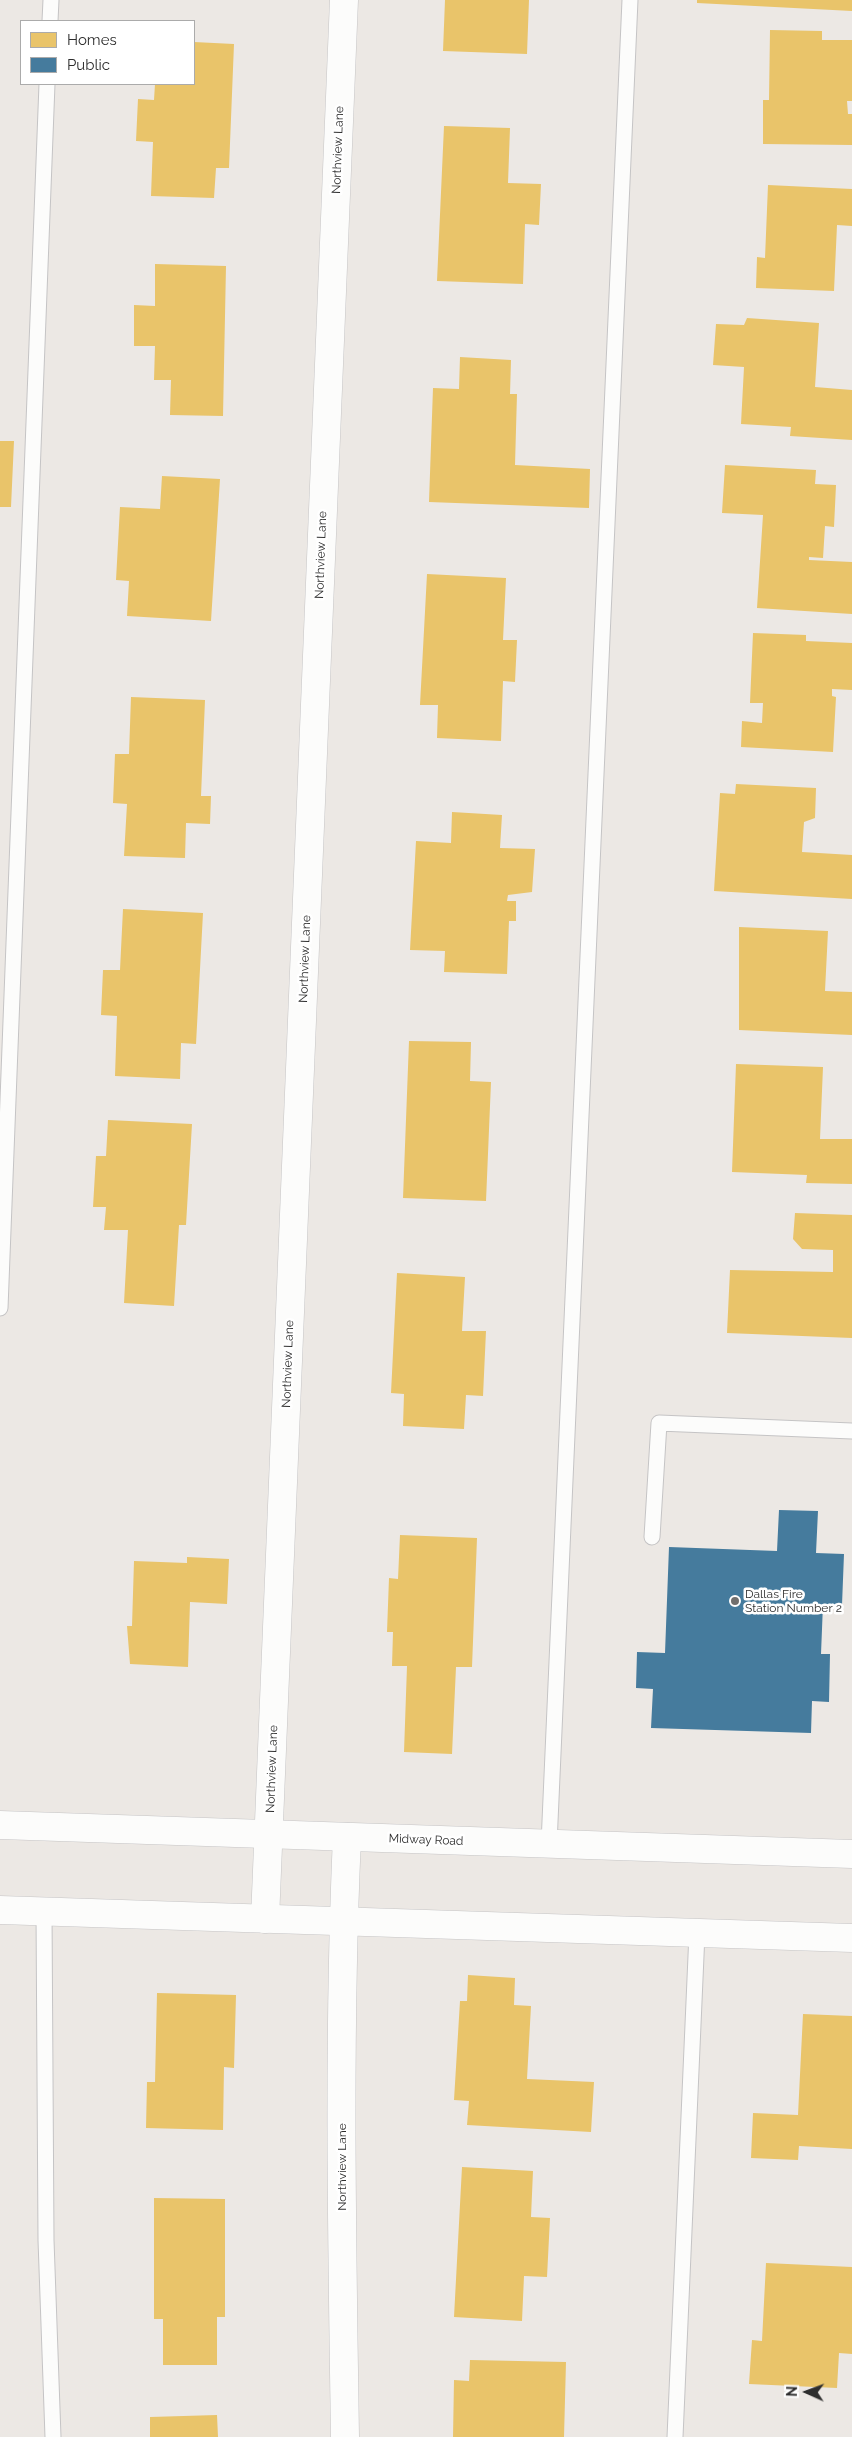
<!DOCTYPE html>
<html>
<head>
<meta charset="utf-8">
<style>
  body { margin:0 }
  #map { position:relative; width:852px; height:2437px; overflow:hidden; background:#ece8e4; font-family:Raleway,sans-serif }
  canvas { display:block }
  .legend { position:absolute; left:20px; top:20px; width:175px; height:65px; box-sizing:border-box; background:#fff; border:1px solid #ababab; margin:0; padding:6px 9px; list-style:none; font-size:15px; color:#2e2e2e }
  .legend li { display:flex; align-items:center; gap:10px; height:25px }
  .legend b { width:25px; border:1px solid #ababab }
  .north { position:absolute; left:782px; top:2367px; width:50px; height:50px; -webkit-text-stroke:4px #fff; paint-order:stroke; rotate:272deg; font-size:14px; font-weight:700; line-height:20px; text-align:center; color:#2e2e2e }
  .north::after { content:''; display:block; margin:auto; width:18px; height:22px; background:#2e2e2e; clip-path:polygon(50% 0,100% 100%,50% 72%,0 100%) }
</style>
</head>
<body>
<div id="map">
<canvas width="852" height="2437"></canvas>
<ul class="legend">
<li><b style="height:14px;background:#e9c46a"></b>Homes</li>
<li><b style="height:14px;background:#457b9d"></b>Public</li>
</ul>
<div class="north">N</div>
</div>
<script>
const ctx = document.querySelector('canvas').getContext('2d');
ctx.lineJoin = 'round';
function paint(path, color) { ctx.fillStyle = color; ctx.fill(path, 'evenodd'); }
function trace(path, color, width, dash) { ctx.strokeStyle = color; ctx.lineWidth = width; ctx.lineCap = dash ? 'butt' : 'round'; ctx.setLineDash(dash || []); ctx.stroke(path); }
function label(font, color, halo, rows, align = 'center') {
  ctx.font = font + ' Raleway,sans-serif'; ctx.lineWidth = 5; ctx.setLineDash([]); ctx.textBaseline = 'middle'; ctx.strokeStyle = halo; ctx.fillStyle = color; for (const [text, x, y, turn = 0] of rows) {
    ctx.save(); ctx.translate(x, y); ctx.rotate((+turn || 0) * Math.PI / 180); ctx.textAlign = isNaN(turn) ? turn : align; if (halo) ctx.strokeText(text, 0, 0); ctx.fillText(text, 0, 0); ctx.restore();
  }
}
paint(new Path2D(`
  M445 0H529L527 54 443 51Z
  M697 0H852V11L697 3Z
  M770 30 822 31V40H852V101H847L848 114H852V145L763 144V100H769Z
  M194 42 234 44 229 168H216L214 198 151 196 153 142 136 141 138 99 154 100 155 84H194Z
  M444 126 510 128 508 183 541 184 539 225 525 224 523 284 437 281Z
  M768 185 852 189V226L837 225 834 291 756 288 757 257 765 258Z
  M155 264 226 266 223 416 170 415 171 380H154L155 346H134V305L155 306Z
  M747 318 819 323 815 387 852 390V440L790 436 791 427 741 424 744 367 713 365 716 324 744 325Z
  M460 357 511 360 510 394H517L515 465 590 469 589 508 429 502 433 388 459 389Z
  M0 441H14L11 507H0Z
  M725 465 816 470 815 484 836 485 834 527 825 526 823 558 809 557V560L852 562V614L757 608 763 515 722 513Z
  M162 476 220 479 211 621 127 616 129 581 116 580 120 507 160 509Z
  M427 574 506 578 503 640H517L515 682 503 681 501 741 437 738 438 705H420Z
  M753 633 806 635V641L852 643V690L832 689V696L836 697 833 752 741 747 742 721 762 723 763 703H750Z
  M131 697 205 700 201 796H211L210 824 186 823 185 858 124 856 127 804 113 803 115 754H129Z
  M736 784 816 788 815 818 804 822 802 852 852 855V899L714 891 720 793 735 794Z
  M452 812 502 815 500 848 535 849 532 892 508 895 507 901H516V921H509L507 974 444 972 445 951 410 950 416 841 451 843Z
  M123 909 203 913 196 1044 181 1043 180 1079 115 1076 117 1016 101 1015 103 970H120Z
  M739 927 828 931 825 991 852 992V1035L739 1030Z
  M409 1041 471 1042 470 1081 491 1082 486 1201 403 1198Z
  M736 1064 823 1067 820 1139H852V1184L806 1183 807 1175 732 1172Z
  M108 1120 192 1124 186 1225H179L174 1306 124 1303 128 1230H104L106 1207H93L96 1156H106Z
  M795 1213 852 1215V1338L727 1333 730 1270 833 1272V1250L802 1249 793 1239Z
  M397 1273 465 1277 462 1331H486L483 1396 466 1395 464 1429 403 1426 404 1394 391 1393Z
  M400 1535 477 1538 472 1667H456L452 1754 404 1752 407 1666H392L393 1632H387L389 1578 398 1579Z
  M187 1557 229 1559 227 1604 190 1602 188 1667 130 1664 127 1626H132L134 1561 187 1563Z
  M468 1975 515 1978 514 2005 531 2006 527 2079 594 2082 591 2132 467 2125 469 2101 454 2100 460 2001H467Z
  M157 1993 236 1995 234 2068 224 2067 223 2130 146 2128 147 2082H155Z
  M803 2014 852 2016V2149L799 2146 798 2160 751 2158 753 2113 798 2115Z
  M462 2167 533 2171 531 2217 550 2218 547 2277 524 2276 522 2321 454 2317Z
  M154 2198 225 2199V2317H217V2365H163V2319H154Z
  M766 2263 852 2267V2354L839 2353 837 2388 749 2384 752 2340 762 2341Z
  M470 2360 566 2362 564 2437H453L454 2380 469 2381Z
  M217 2415 218 2437H150V2417Z`), '#e9c46a');
paint(new Path2D(`
  M779 1510 818 1511 816 1553 844 1554 842 1605 823 1604 821 1654H830L829 1702 812 1701 811 1733 651 1728 653 1689 636 1688 637 1652 665 1653 669 1547 777 1551Z`), '#457b9d');
const service = new Path2D(`
  M50 21 51 0
  M0 1308 47 84
  M652 1537 659 1423 852 1431
  M549 1844 630 0
  M44 1911 46 2240 53 2437
  M675 2437 697 1933`);
const minor = new Path2D(`
  M265 1919 344 0
  M345 2437C342 2237 338 2037 347 1837`);
const secondary = new Path2D(`
  M0 1825 852 1854
  M0 1910 852 1938`);
trace(service, '#c5c4c5', 17);
trace(minor, '#c5c4c5', 29);
trace(secondary, '#c5c4c5', 29);
trace(service, '#fcfcfb', 15);
trace(minor, '#fcfcfb', 28);
trace(secondary, '#fcfcfb', 28);
for (const [x, y, r, color] of [
  [735,1601,5,"#706f6e"]
]) { const dot = new Path2D(); dot.arc(x, y, r, 0, 2 * Math.PI); ctx.fillStyle = color; ctx.fill(dot); trace(dot, '#fff', 2); }
label('12px', '#2e2e2e', '#fff', [
  ["Northview Lane",338,150,-88],
  ["Northview Lane",321,555,-88],
  ["Northview Lane",305,959,-88],
  ["Northview Lane",288,1364,-88],
  ["Northview Lane",272,1769,-88],
  ["Midway Road",426,1840,2],
  ["Northview Lane",342,2167,-90]
]);
label('12px', '#2e2e2e', '#fff', [
  ["Dallas Fire",745,1594],
  ["Station Number 2",745,1608]
], 'left');
</script>
</body>
</html>
